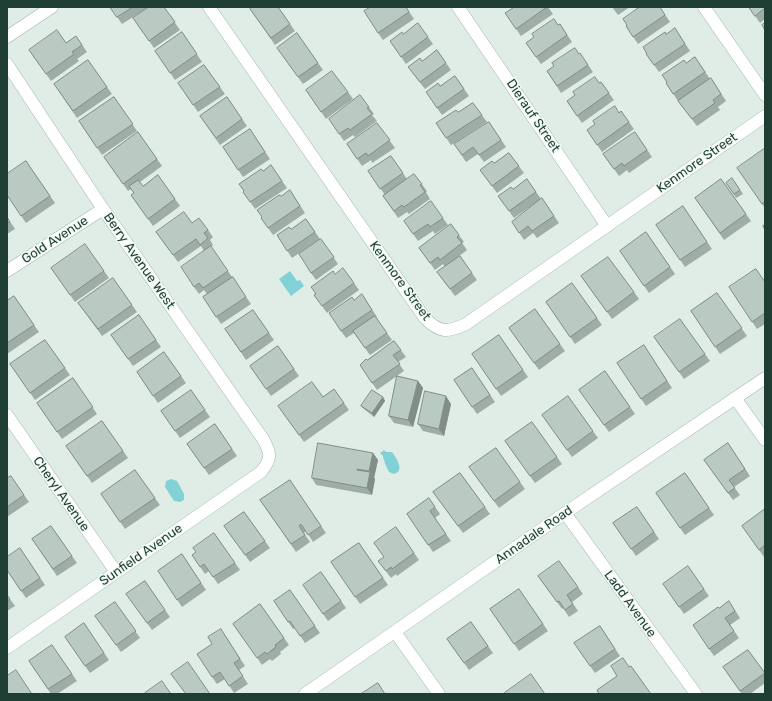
<!DOCTYPE html>
<html>
<head>
<meta charset="utf-8">
<style>
  body { margin:0 }
  #map { position:relative; width:772px; height:701px; overflow:hidden; background:#e0ece6; font-family:Rubik,sans-serif }
  canvas { display:block }
  .frame { position:absolute; inset:0; border:8px solid #1f3e33; pointer-events:none }
</style>
</head>
<body>
<div id="map">
<canvas width="772" height="701"></canvas>
<div class="frame"></div>
</div>
<script>
const ctx = document.querySelector('canvas').getContext('2d');
ctx.lineJoin = 'round';
function paint(path, color) { ctx.fillStyle = color; ctx.fill(path, 'evenodd'); }
function trace(path, color, width, dash) { ctx.strokeStyle = color; ctx.lineWidth = width; ctx.lineCap = dash ? 'butt' : 'round'; ctx.setLineDash(dash || []); ctx.stroke(path); }
function label(font, color, halo, rows, align = 'center') {
  ctx.font = font + ' Rubik,sans-serif'; ctx.lineWidth = 3; ctx.setLineDash([]); ctx.textBaseline = 'middle'; ctx.strokeStyle = halo; ctx.fillStyle = color; for (const [text, x, y, turn = 0] of rows) {
    ctx.save(); ctx.translate(x, y); ctx.rotate((+turn || 0) * Math.PI / 180); ctx.textAlign = isNaN(turn) ? turn : align; if (halo) ctx.strokeText(text, 0, 0); ctx.fillText(text, 0, 0); ctx.restore();
  }
}
paint(new Path2D(`
  M290 271 297 281 300 280 304 286 291 296 279 279Z
  M384 450 386 452H392C397 459 405 471 394 474L389 472C387 468 383 459 383 456L380 453Z
  M171 479 177 481 184 494V500L180 502 174 501 165 487 166 481Z`), '#82d1d7');
const minor = new Path2D(`
  M209 7 424 317C439 333 447 333 466 324L765 116
  M458 7 607 226
  M704 7 765 95
  M7 37 52 7
  M7 64 103 209 263 439C271 453 272 459 261 472L7 648
  M7 271 103 209
  M735 398 765 440
  M7 415 116 572
  M565 513 696 694
  M395 632 439 694
  M305 694 565 513 765 378`);
trace(minor, '#a2b4ad', 13);
trace(minor, '#fff', 12);
paint(new Path2D(`
  M110 7H149L122 24Z
  M164 7 180 30 154 48 133 18Z
  M278 7 295 31 275 45 250 9Z
  M406 7 414 19 383 40 378 33Z
  M513 7H548L553 14 521 36 505 13 513 8Z
  M612 7H630L618 15Z
  M660 7 670 22 638 44 626 26Z
  M749 7H765V19L760 23Z
  M560 24 572 42 541 64 526 43Z
  M675 28 690 51 659 72 646 54 666 34Z
  M182 32 202 62 175 80 155 51Z
  M297 33 323 70 303 84 277 48Z
  M403 34 428 37 433 44 406 64 390 41Z
  M76 36 87 52 77 59 79 61 51 81 29 50 66 43Z
  M437 50 451 70 425 89 408 67 422 61Z
  M580 53 593 72 561 93 547 71Z
  M695 57 710 79 711 78 726 101 718 107 720 110 697 126 683 108 678 101 666 83 686 63Z
  M88 60 112 94 77 118 54 84Z
  M204 65 225 94 198 112 178 83Z
  M455 76 469 96 442 115 437 108 440 86Z
  M601 82 614 100 582 123 567 101Z
  M306 90 348 92 353 99 326 119Z
  M360 95 374 114 372 115 377 121 355 137 353 135 344 141 329 119Z
  M114 97 137 131 102 155 79 121Z
  M227 97 247 126 220 145 200 116Z
  M473 103 487 122 451 145 436 123 458 112Z
  M621 111 634 129 602 152 587 130Z
  M489 122 506 147 484 162 478 154 466 162 454 144Z
  M377 123 395 148 372 163 371 160 362 166 347 144Z
  M250 129 270 159 243 177 223 147Z
  M138 132 162 166 140 182 143 186 158 175 180 206 153 226 131 195 134 193 131 189 128 191 104 157Z
  M640 139 652 157 629 173 627 170 619 176 603 154Z
  M765 150V208L762 204Z
  M509 153 524 173 497 193 480 170 494 163Z
  M391 156 407 179 414 174 427 191 426 192 430 199 409 214 407 212 398 218 383 196 385 195 368 171Z
  M26 161 55 203 26 223 7 195Z
  M271 165 287 188 255 209 243 192 263 171Z
  M732 178 743 194 736 198 726 183Z
  M527 179 541 199 514 218 498 196 513 189Z
  M721 179 751 221 724 240 695 198Z
  M290 190 305 213 273 235 261 218 281 196Z
  M542 198 559 223 537 238 533 233 524 240 512 222Z
  M683 206 712 249 685 267 656 225Z
  M7 217 15 229 7 234Z
  M443 218 448 225 435 234 433 231 418 241 404 221Z
  M306 219 320 239 292 258 277 235 291 229Z
  M192 223 208 230 213 237 210 240 213 245 211 247 251 304 221 324 203 297 207 294 204 290 199 294 194 287 204 251 201 246 178 262 156 232Z
  M451 224 464 242 462 243 467 250 445 267 443 264 435 270 419 248Z
  M646 232 675 274 649 293 620 251Z
  M321 239 338 264 316 280 311 273Z
  M460 256 477 280 455 296 437 272Z
  M51 268 104 271 109 278 75 302Z
  M335 274 354 283 359 290 327 313 314 295Z
  M581 276 634 292 639 299 612 319Z
  M113 278 137 312 102 336 78 303Z
  M765 282V324L757 329 729 287Z
  M572 283 602 325 575 344 546 302Z
  M717 293 747 336 720 354 691 311Z
  M362 294 377 317 376 318 392 340 370 355 354 333 346 338 341 331Z
  M14 296 39 332 7 354V301Z
  M535 309 565 351 539 370 509 328Z
  M253 310 274 340 246 360 225 329Z
  M139 315 161 347 133 366 111 335Z
  M499 335 528 377 501 396 472 354Z
  M654 337 705 354 710 361 684 379Z
  M45 340 70 375 35 400 10 364Z
  M394 341 406 357 398 362 404 371 397 376 418 381 423 388 413 427 394 423 389 416 397 376 377 390 360 365Z
  M644 345 672 388 646 406 617 363Z
  M278 346 299 376 271 396 250 366Z
  M164 352 186 383 158 403 137 372Z
  M472 368 495 402 477 414 454 380Z
  M605 371 635 414 609 432 579 390Z
  M73 378 97 414 62 439 37 403Z
  M334 389 349 410 304 442 278 406 323 397Z
  M191 390 210 417 180 438 161 411Z
  M568 396 598 438 572 457 542 415Z
  M383 397 385 401 374 417 364 409 361 406Z
  M451 404 444 436 423 431 418 424Z
  M102 421 128 458 92 483 66 446Z
  M532 422 562 464 535 483 505 441Z
  M215 424 237 456 209 475 187 444Z
  M728 443 750 476 734 487 740 495 733 500 704 460Z
  M496 448 525 489 499 508 469 467Z
  M373 453 378 460 374 478 375 479 372 495 316 485 312 478Z
  M135 470 160 505 125 529 101 494Z
  M460 473 490 514 463 533 433 492Z
  M685 473 714 515 685 535 656 493Z
  M11 476 29 502 7 517V478Z
  M290 480 326 533 313 542 306 531 304 533 310 542 296 552 260 500Z
  M429 498 440 514 435 518 451 541 433 552 407 514Z
  M637 507 659 539 636 556 613 523Z
  M765 509V556L764 557 742 526Z
  M244 512 270 548 250 562 224 526Z
  M51 526 77 563 57 576 32 539Z
  M396 527 419 560 397 576 396 574 391 578 378 561 384 557Z
  M214 533 240 570 218 584 209 571 205 574 192 555 196 552Z
  M359 543 388 585 360 604 331 562Z
  M20 548 45 585 26 598 7 570Z
  M182 554 206 590 182 607 158 571Z
  M321 572 346 608 328 621 323 614Z
  M538 576 578 587 583 594 572 602 578 611 569 617 563 608 562 609Z
  M145 581 170 617 152 630 126 594Z
  M663 584 704 589 709 596 684 614Z
  M519 589 548 631 519 651 490 609Z
  M290 590 320 633 305 643 295 628 293 629 274 601Z
  M7 595 15 606 7 611Z
  M729 601 740 618 730 625 739 638 714 656 709 649 719 608Z
  M115 602 140 638 121 652 95 616Z
  M260 604 289 645 280 652 281 654 277 657 272 661 270 659 262 665 233 624Z
  M471 622 493 653 469 670 447 639Z
  M84 623 109 660 90 673 65 637Z
  M600 626 620 656 595 673 574 643Z
  M221 629 245 666 239 670 248 684 234 693 225 679 217 684 212 677V644Z
  M52 645 77 681 57 694H51L29 661Z
  M748 650 765 673V683L750 694H742L723 667Z`), '#9eaea6');
paint(new Path2D(`
  M418 381 423 388 413 427 408 420Z
  M446 396 451 404 444 436 439 429Z
  M383 397 385 401 374 417 372 413Z
  M373 453 378 460 374 478 369 471Z
  M370 472 375 479 372 495 367 488Z`), '#818d87');
const building = new Path2D(`
  M110 7H133L117 17Z
  M149 7H164L175 22 149 41 133 18Z
  M252 7H278L290 24 271 38 250 9Z
  M371 7H406L409 12 378 33 364 11Z
  M513 7H547L516 29 505 13 513 8Z
  M640 7H660L665 15 633 37 626 26 627 25 623 19Z
  M749 7H765V8L755 16Z
  M554 19 558 25 560 24 567 35 536 57 526 43 534 37 532 34Z
  M418 23 428 37 401 57 390 41 402 32 403 34Z
  M765 23V30L762 25Z
  M675 28 685 44 654 65 646 54H647L643 47 665 32 666 34Z
  M57 30 66 43 76 36 82 45 72 52 74 54 46 74 29 50Z
  M182 32 197 54 170 73 155 51Z
  M297 33 318 63 298 77 277 48Z
  M575 48 579 54 580 53 588 65 557 86 547 71 554 66 552 63Z
  M437 50 446 63 420 82 408 67 420 58 422 61Z
  M695 57 705 72 673 94 666 83 667 82 662 75 684 60 686 63Z
  M88 60 107 87 73 111 54 84Z
  M204 65 220 87 193 105 178 83Z
  M332 71 348 92 321 112 306 90Z
  M455 76 464 89 437 108 426 92 438 83 440 86Z
  M595 77 599 83 601 82 609 93 577 116 567 101 575 95 573 92Z
  M711 78 721 94 713 100 715 103 692 119 678 101Z
  M360 95 369 107 367 108 372 114 350 130 348 128 339 134 329 119Z
  M114 97 133 124 97 148 79 121Z
  M227 97 242 119 216 138 200 116Z
  M473 103 482 115 446 138 436 123 456 110 458 112Z
  M615 106 619 113 621 111 629 122 597 145 587 130 595 124 593 121Z
  M489 122 501 140 479 155 473 147 462 155 454 144Z
  M377 123 390 140 368 156 366 153 357 159 347 144Z
  M250 129 265 152 238 170 223 147Z
  M138 132 157 159 123 184 104 157Z
  M635 132 647 150 624 166 622 163 614 169 603 154Z
  M764 149 765 150V201L762 204 737 168Z
  M509 153 519 166 492 186 480 170 492 161 494 163Z
  M391 156 403 173 380 189 368 171Z
  M26 161 50 196 21 216 7 195V174Z
  M271 165 282 181 250 202 243 192 244 191 239 184 261 169 263 171Z
  M414 174 422 184 420 185 425 192 404 207 402 205 394 211 383 196Z
  M158 175 175 199 148 219 131 195 134 193 129 186 138 180 143 186Z
  M732 178 740 190 734 194 726 183Z
  M527 179 536 192 509 211 498 196 511 187 513 189Z
  M721 179 746 214 720 233 695 198Z
  M290 190 300 206 268 228 261 218 262 217 257 210 279 195 281 196Z
  M542 198 554 216 532 231 528 226 519 233 512 222Z
  M431 201 443 218 430 227 428 224 413 234 404 221Z
  M683 206 707 242 680 260 656 225Z
  M184 212 192 223 199 218 208 230 204 233 208 238 200 245 196 239 173 255 156 232Z
  M7 217 10 222 7 223Z
  M306 219 315 232 287 251 277 235 289 227 291 229Z
  M451 224 459 235 457 237 462 243 440 260 438 257 430 263 419 248Z
  M765 225V230L763 226Z
  M646 232 670 267 644 286 620 251Z
  M321 239 334 257 311 273 299 254Z
  M85 244 104 271 70 295 51 268Z
  M211 246 228 271 203 288 199 283 194 287 181 267Z
  M460 256 472 273 450 289 437 272Z
  M608 257 634 292 607 312 581 276Z
  M343 268 354 283 322 306 314 295 316 294 311 287 333 271 335 274Z
  M756 269 765 282V313L752 322 729 287Z
  M233 277 246 297 216 317 203 297Z
  M113 278 132 305 98 329 78 303Z
  M572 283 597 318 570 337 546 302Z
  M717 293 742 328 715 347 691 311Z
  M362 294 372 310 341 331 329 313 352 297 354 300Z
  M14 296 34 325 7 343V301Z
  M535 309 560 344 534 363 509 328Z
  M253 310 269 333 241 352 225 329Z
  M139 315 156 340 128 359 111 335Z
  M375 316 387 333 365 348 353 331Z
  M680 319 705 354 679 372 654 337Z
  M499 335 523 370 496 389 472 354Z
  M45 340 65 368 30 393 10 364Z
  M394 341 401 350 393 355 400 364 372 383 360 365 366 359 367 360Z
  M644 345 667 381 641 399 617 363Z
  M278 346 294 369 266 389 250 366Z
  M164 352 181 376 153 396 137 372Z
  M472 368 490 395 472 407 454 380Z
  M605 371 630 407 604 425 579 390Z
  M397 376 418 381 408 420 389 416Z
  M73 378 93 407 57 432 37 403Z
  M312 382 323 397 334 389 344 403 299 435 278 406Z
  M191 390 205 410 175 431 161 411Z
  M372 390 383 397 372 413 361 406Z
  M425 391 446 396 439 429 418 424Z
  M568 396 593 431 567 450 542 415Z
  M102 421 123 451 87 476 66 446Z
  M532 422 557 457 530 476 505 441Z
  M215 424 232 449 204 468 187 444Z
  M318 443 373 453 369 471 357 469V470L370 472 367 488 312 478Z
  M728 443 745 469 729 480 735 488 728 493 704 460Z
  M496 448 520 482 494 501 469 467Z
  M135 470 155 498 120 522 101 494Z
  M460 473 485 507 458 526 433 492Z
  M685 473 709 508 680 528 656 493Z
  M11 476 24 495 7 507V478Z
  M290 480 321 526 308 535 301 524 299 526 305 535 291 544 260 500Z
  M429 498 435 507 430 511 446 534 428 545 407 514Z
  M637 507 654 532 631 549 613 523Z
  M765 509V545L759 550 742 526Z
  M244 512 265 541 245 555 224 526Z
  M51 526 72 556 53 569 32 539Z
  M396 527 414 553 392 569 391 567 386 571 378 561 384 557 374 543Z
  M214 533 235 563 213 577 204 564 200 567 192 555 196 552 193 548Z
  M359 543 383 578 355 597 331 562Z
  M20 548 40 578 21 591 7 570V557Z
  M182 554 201 583 177 600 158 571Z
  M559 561 578 587 567 595 573 604 565 610 559 601 557 602 538 576Z
  M688 566 704 589 679 607 663 584Z
  M321 572 341 601 323 614 303 585Z
  M145 581 165 610 147 623 126 594Z
  M519 589 543 624 514 644 490 609Z
  M290 590 315 626 300 636 290 621 288 622 274 601Z
  M7 595 10 599 7 601Z
  M729 601 735 611 725 618 734 631 709 649 693 625 718 607 719 608Z
  M115 602 136 631 116 645 95 616Z
  M260 604 284 638 275 645 276 647 272 650 267 654 265 652 257 658 233 624Z
  M471 622 488 646 464 663 447 639Z
  M84 623 104 653 85 666 65 637Z
  M600 626 615 649 590 666 574 643Z
  M221 629 240 659 234 663 243 676 229 686 220 672 212 677 197 654 212 644 208 637Z
  M52 645 72 674 48 689 29 661Z
  M748 650 765 673 740 691 723 667Z
  M623 658 629 667 631 666 651 694H599L597 690 617 676 611 666Z
  M188 662 210 694H188L187 693 186 694 171 674Z
  M16 670 32 694H7V676Z
  M531 674 545 694H503Z
  M162 681 171 694H146L145 693Z
  M378 683 385 694H361Z`);
paint(building, '#b8cac1');
trace(building, '#818d87', 1);
label('13px', '#1f3e33', '#f1f9f4', [
  ["Dierauf Street",533,116,56],
  ["Kenmore Street",697,163,-35],
  ["Gold Avenue",55,240,-33],
  ["Berry Avenue West",139,261,55],
  ["Kenmore Street",400,281,54],
  ["Cheryl Avenue",61,494,55],
  ["Annadale Road",534,535,-35],
  ["Sunfield Avenue",141,555,-35],
  ["Ladd Avenue",630,604,54]
]);
</script>
</body>
</html>
